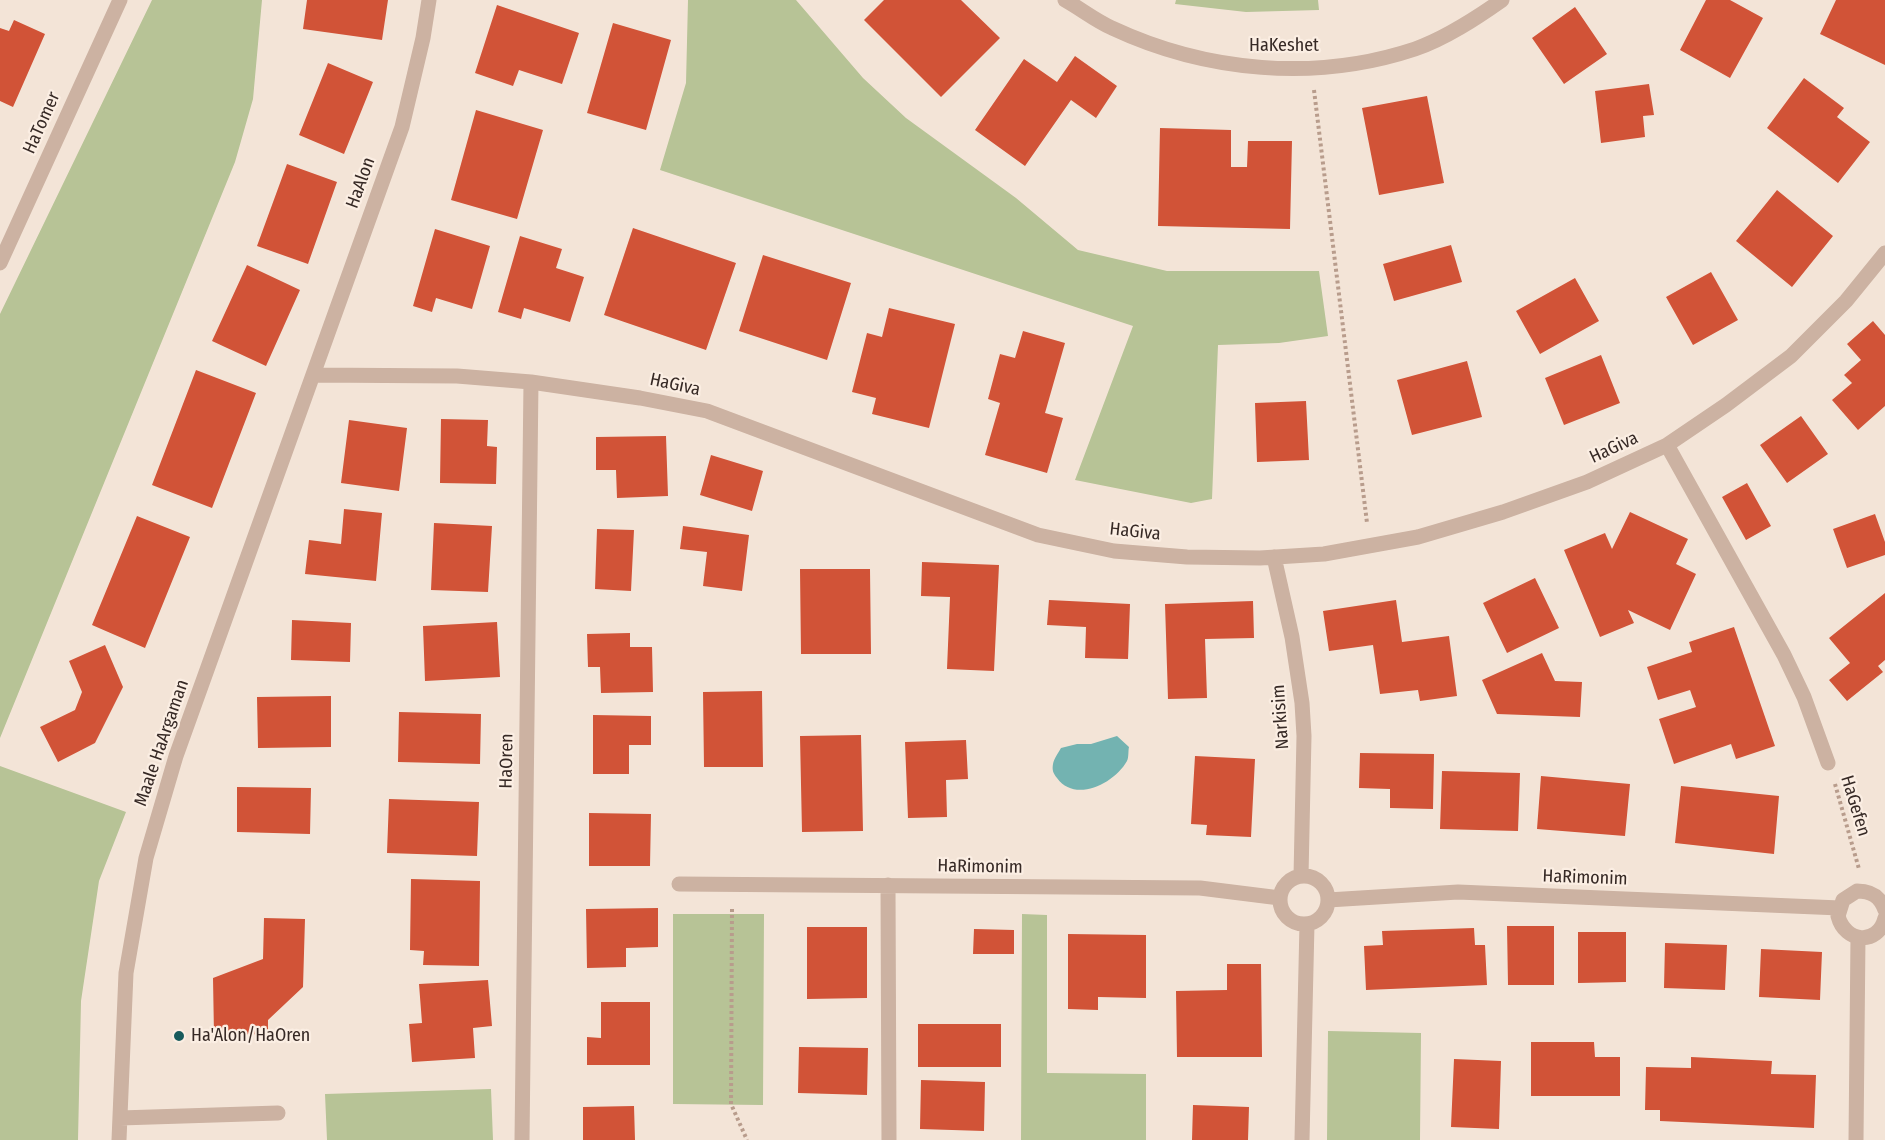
<!DOCTYPE html>
<html>
<head>
<meta charset="utf-8">
<style>
  body { margin:0 }
  canvas { display:block; background:#f3e4d7 }
</style>
</head>
<body>
<canvas width="1885" height="1140"></canvas>
<script>
const ctx = document.querySelector('canvas').getContext('2d');
ctx.lineJoin = 'round';
function paint(path, color) { ctx.fillStyle = color; ctx.fill(path, 'evenodd'); }
function trace(path, color, width, dash) { ctx.strokeStyle = color; ctx.lineWidth = width; ctx.lineCap = dash ? 'butt' : 'round'; ctx.setLineDash(dash || []); ctx.stroke(path); }
function label(font, color, halo, rows, align = 'center') {
  ctx.font = font + ' "Fira Sans Condensed",sans-serif'; ctx.lineWidth = 4.5; ctx.setLineDash([]); ctx.textBaseline = 'middle'; ctx.strokeStyle = halo; ctx.fillStyle = color; for (const [text, x, y, turn = 0] of rows) {
    ctx.save(); ctx.translate(x, y); ctx.rotate((+turn || 0) * Math.PI / 180); ctx.textAlign = isNaN(turn) ? turn : align; if (halo) ctx.strokeText(text, 0, 0); ctx.fillText(text, 0, 0); ctx.restore();
  }
}
paint(new Path2D(`
  M152 0H262L253 99 235 162 0 738V314Z
  M688 0H796L863 78 906 118 1016 198 1078 250 1167 271H1319L1328 336 1279 343 1218 345 1212 499 1191 503 1075 480 1133 326 660 170 686 83Z
  M1176 0H1318L1319 10 1246 12 1175 4Z
  M0 766 126 812 99 881 81 1001 78 1140H0Z
  M673 914H764L763 1105 673 1104Z
  M1022 914 1047 915V1073L1146 1074V1140H1021Z
  M1328 1031 1421 1033 1420 1140H1327Z
  M491 1089 493 1140H327L325 1094Z`), '#b7c396');
paint(new Path2D(`
  M1117 736 1129 747C1128 751 1129 757 1127 761 1114 784 1075 803 1057 778 1053 773 1052 770 1053 764 1054 759 1058 753 1061 748L1077 744H1091Z`), '#73b3b1');
paint(new Path2D(`
  M307 0H388L382 40 303 29Z
  M884 0H961L1000 38 941 97 864 20Z
  M1706 0H1730L1763 18 1730 78 1680 50Z
  M1836 0H1885V65L1820 34Z
  M497 5 579 33 562 84 519 70 513 86 475 73Z
  M1575 7 1607 54 1564 84 1532 38Z
  M14 20 45 34 13 107 0 101V28L9 31Z
  M613 23 671 40 646 130 587 113Z
  M1075 56 1117 86 1096 118 1071 100 1025 166 975 130 1024 59 1057 82Z
  M328 63 373 82 344 154 299 135Z
  M1804 78 1844 108 1837 117 1870 142 1838 183 1767 128Z
  M1649 84 1654 115 1643 116 1645 137 1601 143 1595 91Z
  M1427 96 1444 183 1379 195 1362 108Z
  M476 110 543 130 517 219 451 200Z
  M1160 128 1231 130V167H1247L1248 141H1292L1290 229 1158 226Z
  M287 164 337 182 308 264 257 246Z
  M1777 190 1833 236 1792 287 1736 241Z
  M633 228 736 263 706 350 604 315Z
  M435 229 490 246 472 309 436 298 432 312 413 306Z
  M520 236 562 249 556 268 584 277 570 322 524 308 521 319 498 312Z
  M1451 245 1462 282 1394 301 1383 264Z
  M763 255 851 283 827 360 739 331Z
  M247 265 300 290 266 366 212 341Z
  M1711 272 1738 320 1693 345 1666 297Z
  M1575 278 1599 321 1540 354 1516 311Z
  M889 308 955 324 929 428 872 414 876 398 852 392 867 333 882 337Z
  M1873 321 1885 335V406L1858 430 1832 400 1852 383 1844 375 1861 360 1847 344Z
  M1023 331 1065 343 1045 413 1063 418 1047 473 985 455 1000 403 988 399 1000 354 1015 358Z
  M1601 355 1620 403 1564 425 1545 378Z
  M1467 361 1482 417 1412 435 1397 380Z
  M196 370 256 393 212 508 152 485Z
  M1306 401 1309 460 1257 462 1255 403Z
  M1801 416 1828 454 1787 483 1760 445Z
  M441 419 488 420 487 446 497 447 496 484 440 483Z
  M349 420 407 428 399 491 341 483Z
  M666 436 668 496 617 498 616 470H596V437Z
  M711 455 763 471 752 511 700 495Z
  M1747 483 1771 526 1746 540 1722 497Z
  M344 509 382 513 376 581 305 574 309 540 341 544Z
  M1630 512 1688 539 1676 564 1696 574 1670 630 1628 610 1634 623 1600 637 1564 550 1605 533 1612 549Z
  M1875 514 1885 542V555L1847 568 1833 529Z
  M137 516 190 537 145 648 92 625Z
  M434 523 492 526 488 592 431 590Z
  M683 526 749 535 742 591 703 586 707 552 680 549Z
  M597 529 634 530 631 591 595 589Z
  M922 562 999 565 994 671 947 669 950 597 921 596Z
  M800 569H870L871 654H801Z
  M1535 578 1559 628 1507 653 1483 603Z
  M1885 593V660L1878 666 1883 672 1847 701 1829 680 1850 663 1829 638Z
  M1049 600 1130 604 1128 659 1085 658 1086 627 1047 625Z
  M1396 600 1402 642 1449 636 1457 696 1420 701 1418 690 1380 694 1373 645 1329 651 1323 611Z
  M1253 601 1254 638 1205 639 1207 698 1168 699 1165 604Z
  M292 620 351 623 350 662 291 660Z
  M497 622 500 677 425 681 423 626Z
  M1734 627 1775 746 1736 759 1731 744 1674 764 1659 719 1696 707 1690 690 1658 700 1647 667 1692 652 1689 642Z
  M630 633V647H652L653 692 601 693 600 667H588L587 634Z
  M105 645 123 687 95 743 58 762 40 727 75 710 82 692 69 661Z
  M1542 653 1555 681 1582 682 1580 717 1497 714 1482 680Z
  M762 691 763 767H704L703 692Z
  M331 696V747L258 748 257 697Z
  M399 712 481 714 480 764 398 762Z
  M593 715 651 716V745H629V774H593Z
  M861 735 863 831 802 832 800 736Z
  M966 740 968 779 946 780 947 817 908 818 905 742Z
  M1360 753 1434 754 1433 809 1390 808V789L1359 788Z
  M1195 756 1255 759 1251 837 1206 835 1207 825 1191 824Z
  M1442 771 1520 773 1518 831 1440 829Z
  M1541 776 1630 784 1625 836 1537 829Z
  M1681 786 1779 796 1774 854 1675 843Z
  M237 787 311 788 310 834 237 832Z
  M389 799 479 802 477 856 387 853Z
  M589 813 651 814 650 866H589Z
  M411 879 480 881 479 966 423 965 424 951 410 950Z
  M658 908V947L626 948V967L587 968 586 909Z
  M264 918 305 919 303 987 268 1020V1034L214 1035 213 978 263 959Z
  M1507 926H1554V985H1508Z
  M807 927H867V998L807 999Z
  M1474 928 1475 945H1485L1487 985 1366 990 1364 946 1383 945 1382 931Z
  M974 929 1014 930V954H973Z
  M1578 932H1626V982L1578 983Z
  M1068 934 1146 935V998L1098 997V1010L1068 1009Z
  M1665 943 1727 945 1725 990 1664 988Z
  M1761 949 1822 952 1820 1000 1759 997Z
  M1227 964H1261L1262 1057H1177L1176 991 1227 990Z
  M488 980 492 1026 473 1028 475 1058 412 1062 409 1024 422 1023 419 984Z
  M601 1002H650V1065H587V1037L601 1038Z
  M918 1024H1001V1067H918Z
  M1531 1042H1594L1595 1057H1620V1096H1531Z
  M799 1047 868 1048 867 1095 798 1093Z
  M1691 1057 1772 1061 1771 1074 1816 1075 1814 1128 1660 1121V1110H1645L1646 1067 1691 1068Z
  M1454 1059 1501 1061 1499 1129 1451 1127Z
  M921 1080 985 1082 984 1131 920 1129Z
  M1193 1105 1249 1107 1248 1140H1192Z
  M634 1106 635 1140H583V1107Z`), '#d15337');
trace(new Path2D(`
  M1314 90 1367 523
  M1835 784 1859 869
  M732 909 731 1104 747 1140`), '#b89c8c', 4, [3, 3]);
trace(new Path2D(`
  M1065 0C1081 9 1096 21 1112 28 1206 72 1316 82 1415 49 1446 38 1475 19 1502 0
  M0 263 120 0
  M314 375 457 376 531 382 640 398 707 411 1038 535 1114 551 1187 557 1260 558 1324 554 1418 537 1503 512 1587 482 1667 445 1726 405 1791 356 1846 301 1885 253
  M1667 445 1784 655 1804 697 1828 763
  M1274 557 1292 637 1302 703 1304 736 1301 876
  M1280 900a24 24 0 1 1 48 0a24 24 0 1 1-48 0Z
  M679 884 1200 888 1280 898
  M888 885 889 1140
  M1328 900 1458 892 1840 908
  M1885 910C1880 896 1871 891 1857 891L1843 900 1838 916C1845 943 1878 946 1885 918
  M120 1118 278 1113
  M119 1140 126 973 146 858 176 756 402 127 423 38 429 0
  M522 1140 531 382
  M1302 1140 1307 924
  M1856 1140 1858 937`), '#ccb2a2', 15);
for (const [x, y, r, color] of [
  [179,1036,6,"#175a5b"]
]) { const dot = new Path2D(); dot.arc(x, y, r, 0, 2 * Math.PI); ctx.fillStyle = color; ctx.fill(dot); trace(dot, '#fbeee3', 2); }
label('18px', '#362925', '#fbeee3', [
  ["HaKeshet",1284,46],
  ["HaTomer",42,123,-66],
  ["HaAlon",361,183,-70],
  ["HaGiva",675,385,12],
  ["HaGiva",1614,448,-25],
  ["HaGiva",1135,532,6],
  ["Narkisim",1281,717,-94],
  ["Maale HaArgaman",162,743,-71],
  ["HaOren",507,761,-89],
  ["HaGefen",1855,806,73],
  ["HaRimonim",980,867,1],
  ["HaRimonim",1585,878,2]
]);
label('18px', '#362925', '#fbeee3', [
  ["Ha'Alon/HaOren",191,1036]
], 'left');
</script>
</body>
</html>
